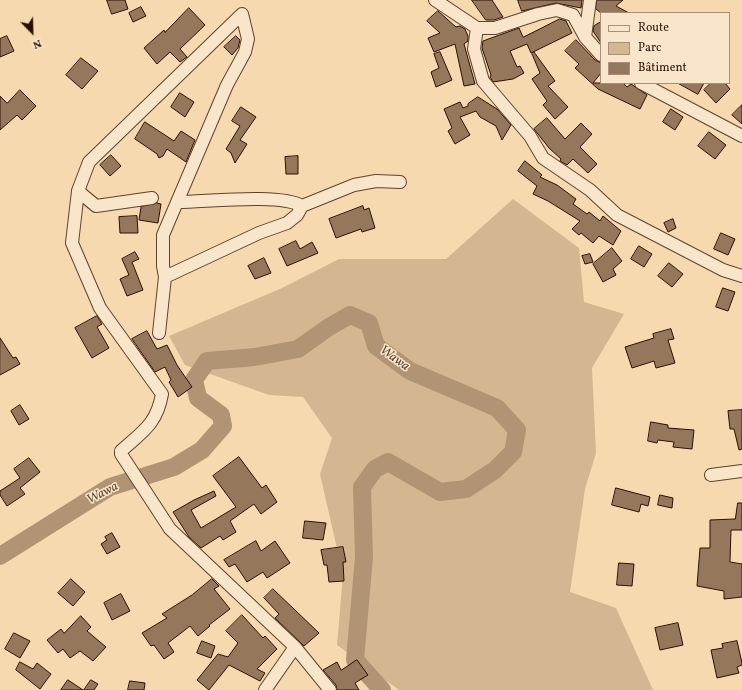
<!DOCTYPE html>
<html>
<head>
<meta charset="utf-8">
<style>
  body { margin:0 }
  #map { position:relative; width:742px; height:690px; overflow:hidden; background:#f6d9ae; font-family:Vollkorn,serif }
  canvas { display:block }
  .legend { position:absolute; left:600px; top:12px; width:130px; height:72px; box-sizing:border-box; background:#f9e6ca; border:1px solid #a7907b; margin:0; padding:5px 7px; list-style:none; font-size:12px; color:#2c0f04 }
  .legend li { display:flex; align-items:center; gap:8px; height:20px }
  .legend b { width:20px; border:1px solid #a7907b }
  .north { position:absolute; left:12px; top:12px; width:40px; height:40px; -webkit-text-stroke:3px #f9e6ca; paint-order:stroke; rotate:157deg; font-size:11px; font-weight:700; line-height:16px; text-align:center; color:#2c0f04 }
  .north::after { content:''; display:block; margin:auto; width:14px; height:18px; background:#2c0f04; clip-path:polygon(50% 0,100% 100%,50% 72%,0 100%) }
</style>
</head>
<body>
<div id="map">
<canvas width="742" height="690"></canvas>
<ul class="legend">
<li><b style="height:5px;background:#f9e6ca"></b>Route</li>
<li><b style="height:11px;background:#d4b791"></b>Parc</li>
<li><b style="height:11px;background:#95785c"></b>Bâtiment</li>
</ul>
<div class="north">N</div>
</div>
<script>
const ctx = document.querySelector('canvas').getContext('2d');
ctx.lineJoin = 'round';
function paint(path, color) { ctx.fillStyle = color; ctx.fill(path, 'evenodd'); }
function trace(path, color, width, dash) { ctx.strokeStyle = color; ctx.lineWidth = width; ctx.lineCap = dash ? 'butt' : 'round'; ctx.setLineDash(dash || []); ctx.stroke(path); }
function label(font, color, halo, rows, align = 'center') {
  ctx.font = font + ' Vollkorn,serif'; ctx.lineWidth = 3; ctx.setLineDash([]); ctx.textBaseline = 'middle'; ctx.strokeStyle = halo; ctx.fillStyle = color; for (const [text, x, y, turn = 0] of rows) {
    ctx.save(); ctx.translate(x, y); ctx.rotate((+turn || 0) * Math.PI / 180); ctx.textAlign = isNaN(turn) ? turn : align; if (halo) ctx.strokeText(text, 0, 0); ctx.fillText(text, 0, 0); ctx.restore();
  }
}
paint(new Path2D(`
  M513 199 579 248 584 302 624 314 592 368 596 453 585 489 570 592 616 608 653 690H399L337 645 343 575 320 474 332 438 303 397 269 395 185 365 169 336 282 288 339 259H446Z`), '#d4b791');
trace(new Path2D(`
  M0 556 110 487 174 467 202 450 223 426 221 415 198 398 194 380 207 361 255 357 298 349 329 327 350 315 369 323 376 346 410 371 497 408 517 430 513 452 495 470 466 489 440 492 388 462 375 469 362 487 364 557 355 660 382 690`), '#b19474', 18);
const building = new Path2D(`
  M107 0H125L128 9 112 14Z
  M472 0H492L503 17 494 20H486Z
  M518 0H582L581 8 556 3 522 11Z
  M597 0H623L616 6 629 13H601L596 9Z
  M141 7 146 16 133 22 129 13Z
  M189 8 205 25 180 49 187 57 180 62 170 52 157 64 144 48 164 30 165 32Z
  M438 11 456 27 460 26 465 29 468 36V41L464 44 475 84 464 86 455 44 434 52 428 38 440 33 427 21Z
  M560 19 566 21 572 33 531 53 527 44 510 51 517 67 520 66 524 73 513 79 493 82 490 77 491 75 482 48 483 41 519 28 523 37Z
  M601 22V43L593 31 594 26Z
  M7 36 14 51 0 57V39Z
  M236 36 240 40 238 48 232 55 224 47Z
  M576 40 595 60 601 63V73L593 83H623L627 87 631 84 634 86 647 95 640 109 598 89 575 68 579 64 565 51Z
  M440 52 452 80 436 87 431 72 439 68 434 54Z
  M534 52 555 81 548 86 568 107 555 119 543 105 547 101 532 79 540 73 532 54Z
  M81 58 98 71 82 89 66 75Z
  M678 83H704L698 94Z
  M711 83H725L730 89 716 103 704 90Z
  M20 90 36 106 22 120 17 115 0 130V96L7 103Z
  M180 93 194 102 185 117 171 107Z
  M478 97 497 109 511 125 502 140 496 126 480 117 476 111 460 117 470 135 455 144 448 131 452 128 444 109 460 102 463 108 468 106V104Z
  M742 105V124L732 115Z
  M241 107 256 117 240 140 247 144 235 163 231 153 226 149 240 126 232 121Z
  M671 109 683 117 675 130 663 122Z
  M547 118 565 139 581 123 592 134 580 147 597 164 588 173 573 159 567 165 560 161 561 159 549 148 534 129Z
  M145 122 174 141 181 131 195 140 186 162 167 149 163 156 159 158 157 154 135 139Z
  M709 132 726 145 715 159 698 146Z
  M111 155 121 166 110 176 100 165Z
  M298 156V174H286L285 157Z
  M525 161 542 175 540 177 557 185 576 199 573 204 587 214 589 212 600 221 603 216 621 231 613 245 599 236 593 243 581 233 579 235 572 229 580 221 548 201 533 194 537 186 518 171Z
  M157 203 161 204 158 223 139 220 141 207Z
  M363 206 364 210 369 208 375 228 362 232 361 229 336 238 329 219Z
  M137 216 138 233H120L119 217Z
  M673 219 676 228 668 232 664 223Z
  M721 233 735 239 728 255 714 249Z
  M296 241 300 249 312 242 318 253 287 266 279 249Z
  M639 246 652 254 644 267 631 259Z
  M612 248 622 261 613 269 616 275 603 282 593 264Z
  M135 252 139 259 132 262 143 290 127 296 120 279 129 275 122 259Z
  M590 254 593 262 585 264 582 256Z
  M264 258 271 273 255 279 248 266Z
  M669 263 683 274 672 287 658 276Z
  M723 288 735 292 728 311 716 307Z
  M97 316 102 324 97 327 109 348 92 358 75 328Z
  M671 329 674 339 668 340 675 363 656 368 654 361 632 368 625 347 654 338 653 334Z
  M147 331 157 349 167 345 177 365 192 387 178 397 169 382 171 380 165 367 155 372 132 339Z
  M0 338 13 358 16 357 20 364 0 375Z
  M20 405 29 419 19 425 11 411Z
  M742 410V449L739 450 734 429H730L728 411Z
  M651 422 668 425V428L694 430 692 449 673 447 674 442 658 440 657 443 648 441Z
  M239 457 262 488 266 485 277 502 261 514 254 504 230 521 236 532 223 540 220 536 201 548 189 537 173 512 194 500 214 491 216 496 191 510 201 528 236 507 213 476Z
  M29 458 40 472 20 488 25 494 7 506 0 495V491L20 478 14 469Z
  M616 488 650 497 648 506 641 504 639 512 612 505Z
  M660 495 673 498 672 508 658 505Z
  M738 503H742V530H731L730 562 742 564V597L724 599V591L697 586 700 548H710V520L735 519Z
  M305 521 326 523 323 540 303 538Z
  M112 533 120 547 107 554 101 544 107 540 105 537Z
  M256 541 261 551 275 541 290 563 267 578 263 572 247 582 235 564 229 567 224 560Z
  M343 547 346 562H343L344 581 329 582 327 565H324L321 550Z
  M619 563 634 564 632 586 617 585Z
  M71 579 85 592 73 606 58 593Z
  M212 579 219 586 214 589 230 609 209 625 210 626 198 636 190 626 181 633 168 643 174 652 164 659 154 645 151 646 142 633 167 618 162 614 192 595Z
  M273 589 319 633 304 646 275 618 279 614 264 598Z
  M121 594 130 611 112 620 104 603Z
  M242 615 263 638 265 636 277 649 257 669 265 673 260 681 229 665 209 690 197 680 218 654 228 657 238 643 226 631Z
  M81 616 91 627 87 631 106 647 93 661 80 651 70 658 63 649 58 653 47 640 61 629 64 633Z
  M678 623 683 645 660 650 655 628Z
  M14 633 30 641 20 658 5 649Z
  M202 641 215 646 211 658 197 653Z
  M737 641 742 663V665L737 667 739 673 717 678 711 650 723 648 722 644Z
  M357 660 368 675 355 683 359 690H337L336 685 323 670 337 662 341 670Z
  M20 662 33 669 37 663 51 674 40 689 16 670Z
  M68 680 83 690H61Z
  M91 680 98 684 94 690H84Z
  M130 681 145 683 144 690H128Z`);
paint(building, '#95785c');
trace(building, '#2c0f04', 1);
const minor = new Path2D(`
  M435 0 477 28H495L538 14 557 10 573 15 585 37
  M590 0 585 37 601 55
  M477 28 474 49 483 81 530 136 543 158 590 190 617 215 723 270 742 276
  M641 83 742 136
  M78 191 72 243 100 308 162 394C157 424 142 432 121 451V454L170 529 295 647 330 690
  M152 198 96 206 78 191 89 162 242 14 248 39 245 52 227 85 163 235V266L165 277 159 333
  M178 202C206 202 280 193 302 206
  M165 277 259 233 287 223 297 215 302 206 354 185 376 181 400 182
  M711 475 742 471
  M265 690 295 647`);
trace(minor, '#5e422e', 14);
trace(minor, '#f9e6ca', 12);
label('italic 13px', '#614431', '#f9e6ca', [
  ["Wawa",394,359,36],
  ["Wawa",103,494,-28]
]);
</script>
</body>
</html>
